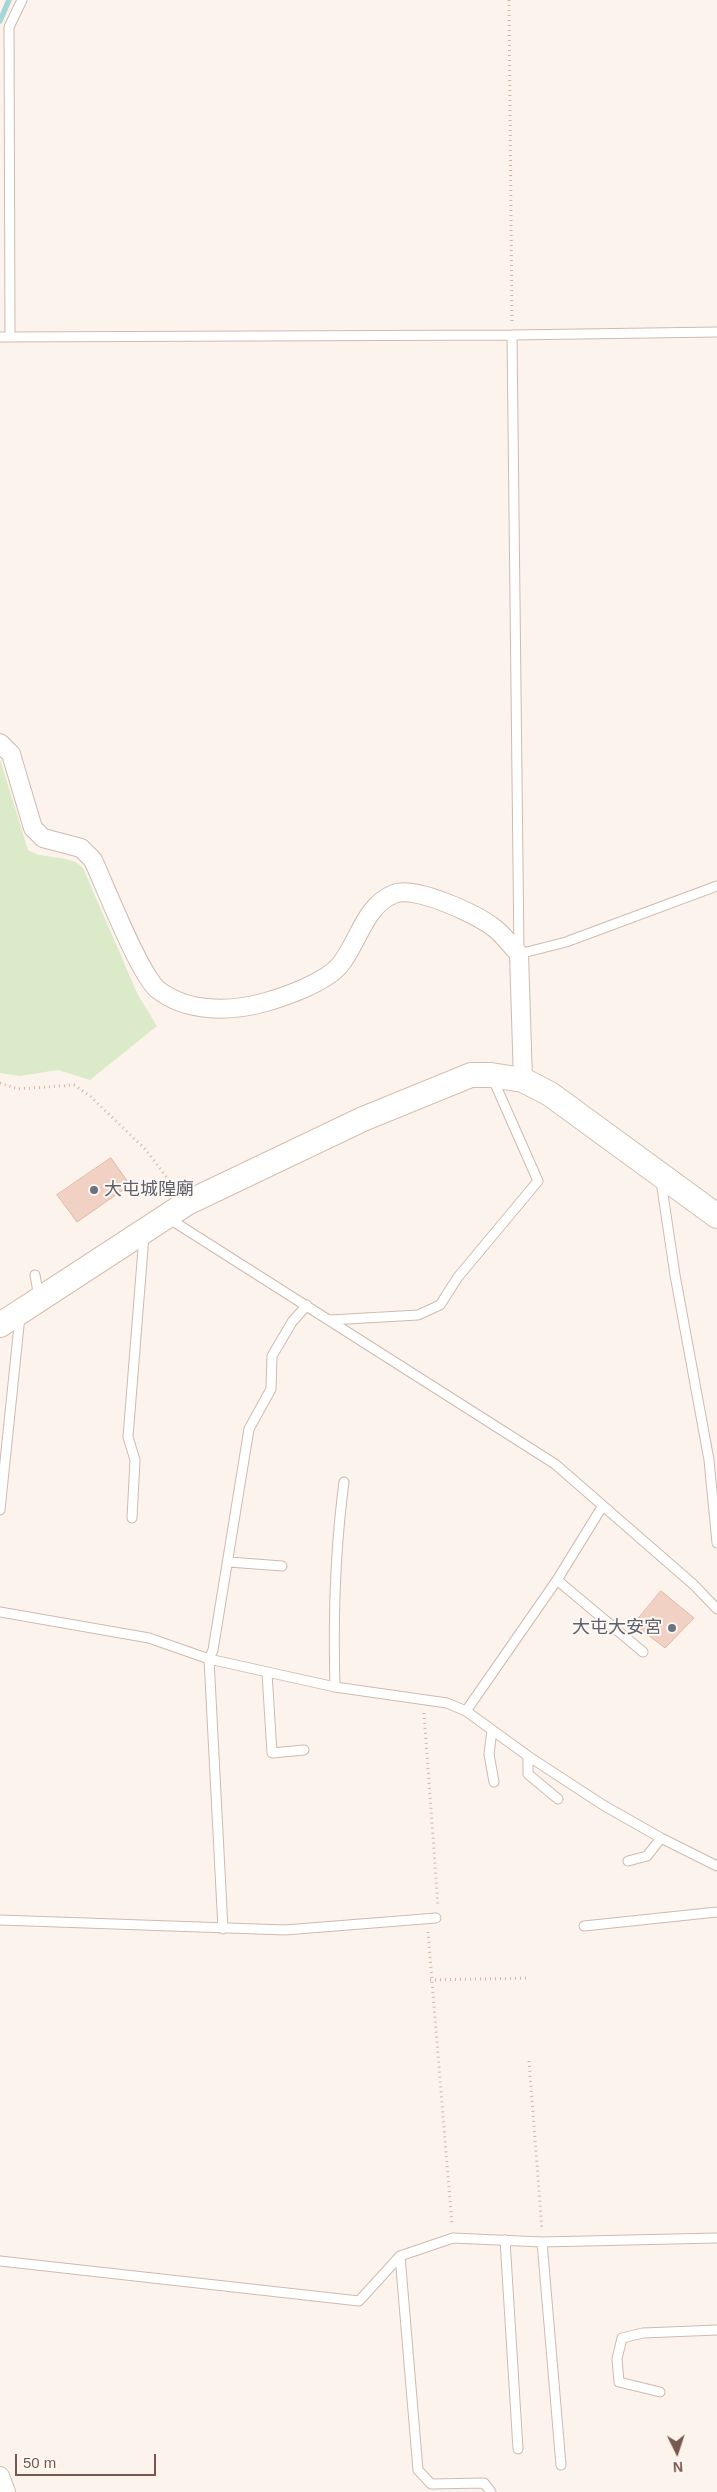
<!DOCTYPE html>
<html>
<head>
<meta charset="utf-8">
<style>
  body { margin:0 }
  #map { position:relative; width:717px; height:2492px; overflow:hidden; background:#fcf4ec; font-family:Arial,sans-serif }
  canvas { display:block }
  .north { position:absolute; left:652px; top:2427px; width:50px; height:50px; -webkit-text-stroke:4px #fff8f2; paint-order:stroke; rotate:176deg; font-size:14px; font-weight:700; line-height:20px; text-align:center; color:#78584e }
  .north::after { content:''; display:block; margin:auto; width:18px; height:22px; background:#78584e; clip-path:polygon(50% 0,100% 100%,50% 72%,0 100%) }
  .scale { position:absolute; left:15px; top:2454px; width:141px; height:22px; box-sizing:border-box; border:2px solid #78584e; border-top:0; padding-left:6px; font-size:15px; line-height:18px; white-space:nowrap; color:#78584e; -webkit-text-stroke:4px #fff8f2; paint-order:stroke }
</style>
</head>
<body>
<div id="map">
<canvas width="717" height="2492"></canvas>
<div class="north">N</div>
<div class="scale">50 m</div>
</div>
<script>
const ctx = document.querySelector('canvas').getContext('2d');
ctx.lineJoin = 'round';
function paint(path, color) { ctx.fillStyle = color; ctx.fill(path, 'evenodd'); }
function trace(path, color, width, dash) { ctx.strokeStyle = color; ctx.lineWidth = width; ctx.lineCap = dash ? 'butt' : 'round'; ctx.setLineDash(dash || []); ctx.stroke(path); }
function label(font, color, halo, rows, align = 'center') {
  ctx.font = font + ' Arial,"Noto Sans TC",sans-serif'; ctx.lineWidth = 4; ctx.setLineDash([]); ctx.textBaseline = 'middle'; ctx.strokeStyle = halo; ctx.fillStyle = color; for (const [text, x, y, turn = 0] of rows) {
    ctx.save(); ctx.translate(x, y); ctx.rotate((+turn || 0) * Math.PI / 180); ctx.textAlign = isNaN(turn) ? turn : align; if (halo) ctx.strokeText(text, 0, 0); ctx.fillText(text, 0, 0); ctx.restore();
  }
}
paint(new Path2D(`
  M0 759 28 850C45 861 69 853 83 868L138 995 157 1026 90 1080 58 1070 20 1076 0 1073Z`), '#dbebc9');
trace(new Path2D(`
  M0 21 9 0`), '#a6d6d8', 5.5);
const building = new Path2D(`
  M111 1158 130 1185 77 1222 57 1195Z
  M661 1591 694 1618 665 1648 634 1624Z`);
paint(building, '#f1d1c4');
trace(building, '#e4b5a4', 1);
const lane = new Path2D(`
  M512 335 519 954 566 942 717 886
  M0 337 512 335 717 332
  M10 337 9 27 22 0
  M661 1181 675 1275 709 1460 717 1543
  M168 1218 555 1464 694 1585 717 1609
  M35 1275 39 1297
  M330 1320 418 1315 440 1305 458 1277 538 1181 492 1077
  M0 1510 20 1316
  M132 1518 135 1460 128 1437 144 1236
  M229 1562 282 1566
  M557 1580 643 1652
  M0 1612 149 1638 209 1659 335 1687 447 1703 466 1711 528 1756 603 1805 661 1838 717 1866
  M267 1673 272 1753 304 1750
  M335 1687C333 1618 335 1550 344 1482
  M466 1711 557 1580 602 1507
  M492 1730 489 1754 494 1782
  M528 1756V1774L558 1799
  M628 1861 647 1856 661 1838
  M0 1920 285 1930 436 1918
  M584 1926 717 1912
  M223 1929 209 1659 213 1650 249 1429 271 1389 272 1356 292 1322 307 1305
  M505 2240 518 2449
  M542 2242 561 2465
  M400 2256 418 2470 431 2484 484 2483 491 2492
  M0 2261 359 2301 400 2256 453 2238 542 2242 717 2238
  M660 2392 619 2382 617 2359 622 2338 643 2333 717 2330`);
const street = new Path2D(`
  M0 743 11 754 33 828 43 838 81 848 93 860C105 886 139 973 157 989 187 1013 231 1012 266 1002 287 996 326 982 340 965 358 943 365 905 394 894 414 885 476 914 493 927 503 934 511 946 519 954L523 1080
  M0 2476 6 2492`);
const secondary = new Path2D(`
  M0 1325 187 1203 363 1119 471 1075H491L523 1080 550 1094 717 1216`);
trace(lane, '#cfbab0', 11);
trace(street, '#cfbab0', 20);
trace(secondary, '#d5bdb0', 26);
trace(new Path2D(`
  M509 0 512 322
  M0 1083 18 1089 74 1085 90 1096 146 1150 174 1187
  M424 1713 438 1906
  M428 1932 452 2225
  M430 1980 529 1978
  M529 2061 542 2230`), '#d7b3a6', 3, [1, 4]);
trace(lane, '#fff', 9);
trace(street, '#fff', 18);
trace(secondary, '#fff', 24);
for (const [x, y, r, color] of [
  [94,1190,5,"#6b7280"],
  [672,1628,5,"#6b7280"]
]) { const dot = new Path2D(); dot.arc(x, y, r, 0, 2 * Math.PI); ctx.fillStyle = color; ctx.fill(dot); trace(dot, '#fff8f2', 2); }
label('18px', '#5b616d', '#fff8f2', [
  ["大屯城隍廟",104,1190],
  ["大屯大安宮",662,1628,"right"]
], 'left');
</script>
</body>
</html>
